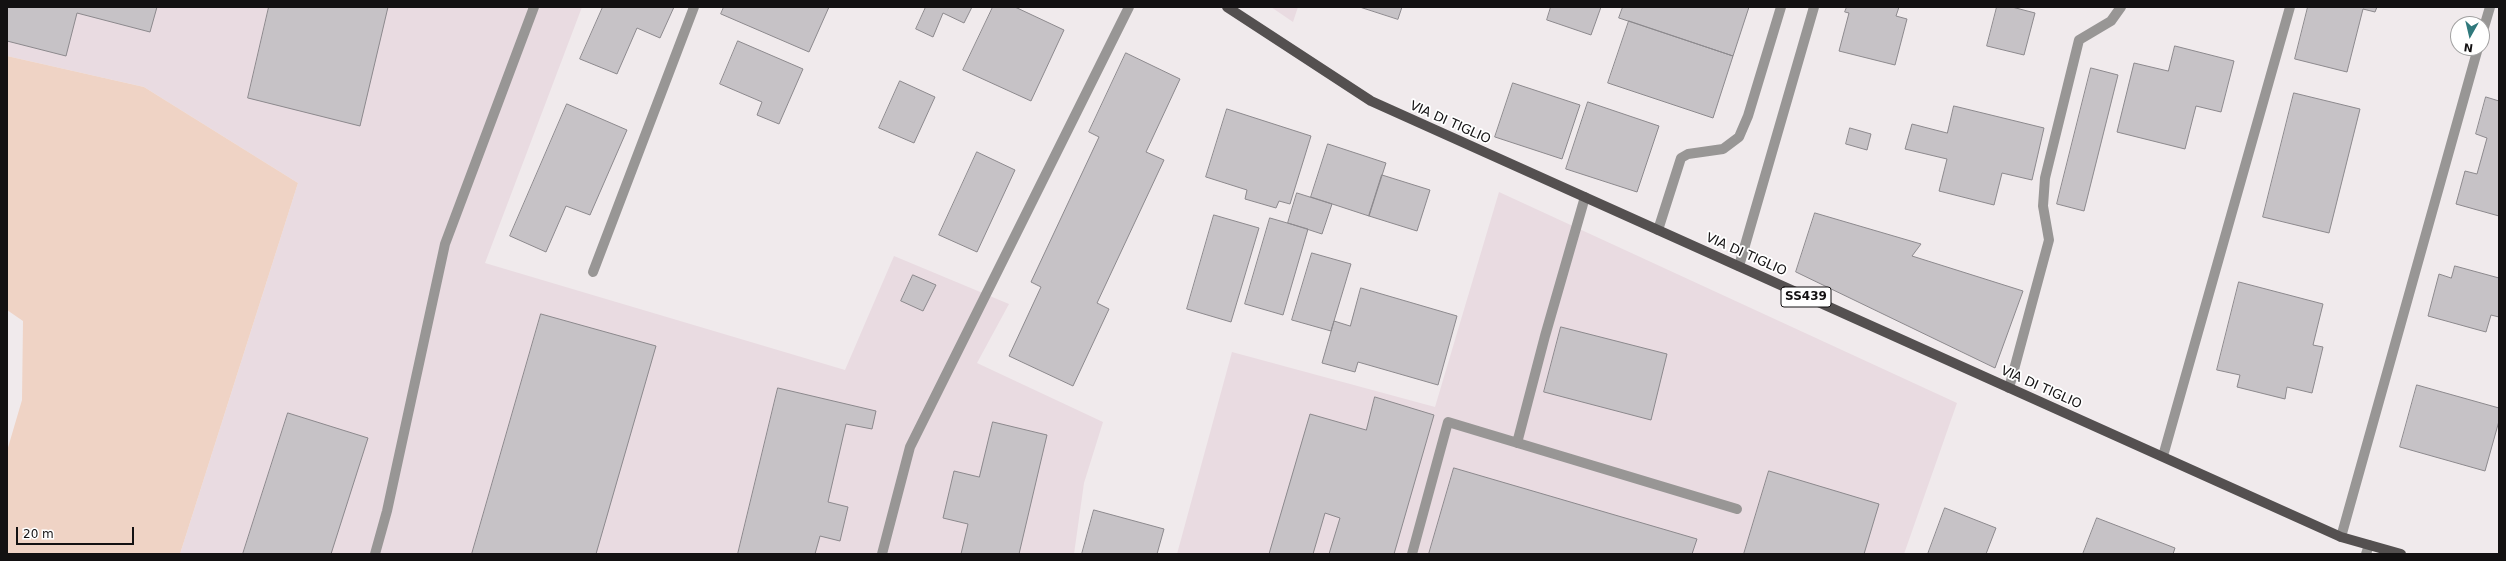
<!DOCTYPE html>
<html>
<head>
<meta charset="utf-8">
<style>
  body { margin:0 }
  #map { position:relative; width:2506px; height:561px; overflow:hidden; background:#f0eaec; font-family:"DejaVu Sans",sans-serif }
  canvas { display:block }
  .frame { position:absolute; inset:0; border:8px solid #131112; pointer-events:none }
  .north { position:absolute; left:2450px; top:16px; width:40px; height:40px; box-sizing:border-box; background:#fff; border:1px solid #a1a0a0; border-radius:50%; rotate:188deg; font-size:11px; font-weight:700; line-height:16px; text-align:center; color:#131112 }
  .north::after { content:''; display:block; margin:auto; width:14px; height:18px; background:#30797c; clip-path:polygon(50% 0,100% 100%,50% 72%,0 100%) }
  .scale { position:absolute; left:16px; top:527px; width:118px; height:18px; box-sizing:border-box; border:2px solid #131112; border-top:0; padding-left:5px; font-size:12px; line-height:14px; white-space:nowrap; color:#131112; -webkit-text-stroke:3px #fff; paint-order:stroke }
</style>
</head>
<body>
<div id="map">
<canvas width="2506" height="561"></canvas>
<div class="frame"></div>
<div class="north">N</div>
<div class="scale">20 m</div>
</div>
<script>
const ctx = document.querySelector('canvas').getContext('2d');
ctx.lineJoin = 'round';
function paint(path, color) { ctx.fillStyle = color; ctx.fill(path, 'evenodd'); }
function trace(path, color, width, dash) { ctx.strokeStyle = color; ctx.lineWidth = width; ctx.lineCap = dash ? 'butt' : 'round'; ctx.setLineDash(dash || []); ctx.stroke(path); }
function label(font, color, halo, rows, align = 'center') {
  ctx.font = font + ' "DejaVu Sans",sans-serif'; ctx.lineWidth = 3.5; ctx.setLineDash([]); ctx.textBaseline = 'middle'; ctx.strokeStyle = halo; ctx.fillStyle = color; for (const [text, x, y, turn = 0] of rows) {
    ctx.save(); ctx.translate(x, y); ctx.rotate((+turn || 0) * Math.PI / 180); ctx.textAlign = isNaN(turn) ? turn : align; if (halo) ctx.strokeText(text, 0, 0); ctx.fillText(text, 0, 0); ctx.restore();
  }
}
paint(new Path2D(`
  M7 7H582L485 263 845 370 894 256 1009 304 977 363 1103 422 1084 483 1074 554H180L298 183 144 87 7 56Z
  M1271 7H1298L1293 22Z
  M1499 192 1957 403 1904 554H1177L1232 352 1435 407Z`), '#e9dbe1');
paint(new Path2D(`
  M7 56 144 87 298 183 180 554H7V451L22 400 23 321 7 310Z`), '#efd3c5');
const building = new Path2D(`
  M7 7H157L150 32 77 13 66 56 7 41Z
  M269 7H388L360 126 248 98Z
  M603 7H674L660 38 637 28 617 74 580 59Z
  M724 7H829L809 52 721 14Z
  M926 7H972L964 23 943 13 933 37 916 29Z
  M993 7H1015L1064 30 1031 101 963 70Z
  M1360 7H1402L1398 19Z
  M1551 7H1601L1591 35 1547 20Z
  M1623 7H1749L1733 56 1619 18Z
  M1847 7H1899L1896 16 1907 19 1895 65 1839 51 1849 13 1845 12Z
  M1997 7H2012L2035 13 2024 55 1987 46Z
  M2308 7H2377L2375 12 2363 9 2347 72 2295 59Z
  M1629 21 1733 56 1713 118 1608 83Z
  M738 41 803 69 779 124 757 115 762 102 720 84Z
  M2175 46 2234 61 2221 112 2196 106 2185 149 2117 132 2134 63 2168 71Z
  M1126 53 1180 79 1146 152 1164 160 1097 303 1109 309 1073 386 1009 356 1041 287 1031 282 1099 137 1089 132Z
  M2091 68 2118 75 2084 211 2057 204Z
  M900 81 935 97 914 143 879 128Z
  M1513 83 1580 105 1562 159 1495 137Z
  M2294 93 2360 109 2329 233 2263 217Z
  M2486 97 2499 101V216L2456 204 2465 171 2477 174 2487 138 2476 134Z
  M1588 102 1659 126 1637 192 1566 169Z
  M567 104 627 130 590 215 566 206 546 252 510 236Z
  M1954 106 2044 128 2032 180 2002 173 1994 205 1939 191 1947 159 1905 149 1912 124 1947 133Z
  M1227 109 1311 136 1290 204 1279 201 1276 208 1245 199 1247 190 1206 177Z
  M1850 128 1871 134 1867 150 1846 144Z
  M1328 144 1386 163 1369 216 1311 197Z
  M977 152 1015 170 977 252 939 235Z
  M1382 175 1430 190 1417 231 1369 216Z
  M1297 193 1332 204 1322 234 1288 223Z
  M1815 213 1921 244 1912 256 2023 291 1995 368 1796 272Z
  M1214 215 1259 228 1231 322 1187 309Z
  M1270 218 1308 229 1283 315 1245 304Z
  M1312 253 1351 264 1331 331 1292 320Z
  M2455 266 2499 278V317L2491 315 2486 332 2428 316 2439 274 2451 278Z
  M913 275 936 285 923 311 901 301Z
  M2239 282 2323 304 2313 345 2323 347 2312 393 2287 387 2285 399 2237 387 2240 375 2217 370Z
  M1361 288 1457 316 1438 385 1358 362 1355 372 1322 363 1334 321 1350 326Z
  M541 314 656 346 596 554H472Z
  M1561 327 1667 354 1651 420 1544 392Z
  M2417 385 2499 408V421L2485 471 2400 447Z
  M778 388 876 411 872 429 846 424 828 502 848 507 840 541 820 536 815 554H738Z
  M1375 397 1434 415 1394 554H1329L1340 518 1325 513 1313 554H1269L1310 414 1366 430Z
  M288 413 368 438 331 554H243Z
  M993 422 1047 435 1019 554H961L968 524 943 518 954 471 979 477Z
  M1454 468 1697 539 1692 554H1429Z
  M1769 471 1879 504 1864 554H1744Z
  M1945 508 1996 528 1986 554H1928Z
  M1094 510 1164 529 1157 554H1082Z
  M2097 518 2175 548 2173 554H2083Z`);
paint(building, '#c6c2c6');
trace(building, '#8c898d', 1);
trace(new Path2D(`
  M2482 34 2490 7
  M1658 230 1681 158 1688 154 1723 149 1739 137 1748 116 1781 7
  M1739 266 1814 7
  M593 272 694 7
  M2009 388 2049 240 2043 206 2045 178 2079 40 2111 21 2121 7
  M1517 443 1545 336 1585 197
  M2163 456 2290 7
  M2341 537 2478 48
  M375 554 387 511 445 244 534 7
  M882 554 910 447 1129 7
  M1412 554 1448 422 1737 509
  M2366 554 2369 545`), '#989695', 10);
trace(new Path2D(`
  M1227 7 1371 101 2341 537 2401 554`), '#545050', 10);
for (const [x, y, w] of [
  [1806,297,50]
]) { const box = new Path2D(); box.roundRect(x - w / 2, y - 10, w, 20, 3); ctx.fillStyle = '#fff'; ctx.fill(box); trace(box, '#131112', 1); }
label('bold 12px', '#131112', null, [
  ["SS439",1806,297]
]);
label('13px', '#131112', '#fff', [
  ["VIA DI TIGLIO",1450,123,24],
  ["VIA DI TIGLIO",1746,255,24],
  ["VIA DI TIGLIO",2041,388,24]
]);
</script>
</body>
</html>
